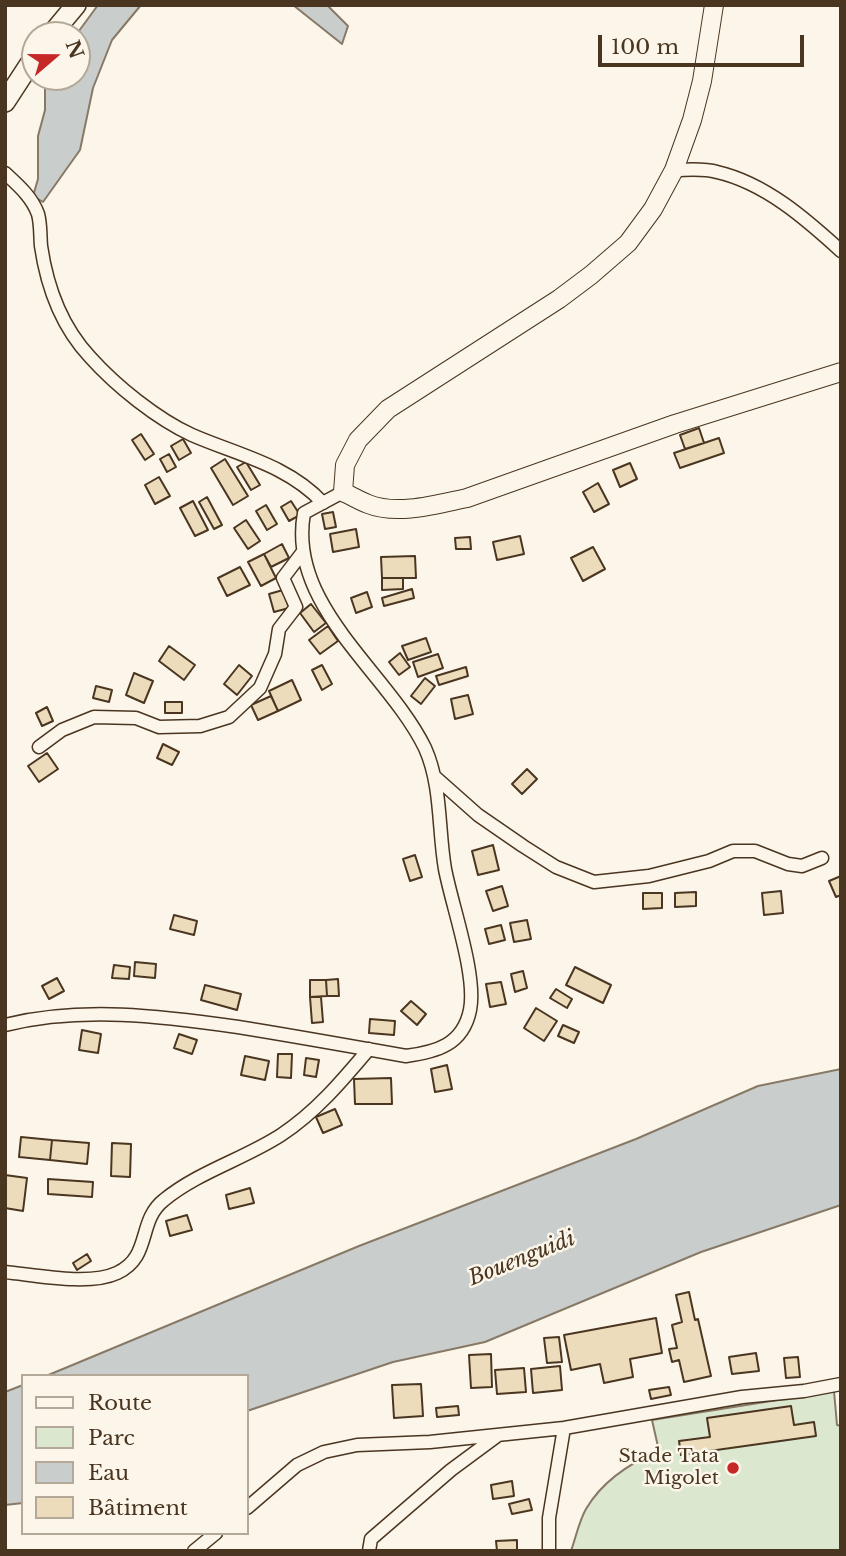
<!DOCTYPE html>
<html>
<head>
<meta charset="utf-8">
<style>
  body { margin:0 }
  #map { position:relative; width:846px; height:1556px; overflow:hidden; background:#fbf6e9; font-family:"Libre Baskerville",serif }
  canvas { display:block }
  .frame { position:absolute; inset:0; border:7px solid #4a3520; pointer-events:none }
  .legend { position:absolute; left:21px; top:1374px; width:228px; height:161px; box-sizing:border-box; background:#fbf6e9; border:2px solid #b4a999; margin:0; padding:9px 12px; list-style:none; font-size:21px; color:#4a3520 }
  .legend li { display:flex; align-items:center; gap:14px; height:35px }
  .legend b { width:35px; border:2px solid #b4a999 }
  .north { position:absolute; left:21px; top:21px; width:70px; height:70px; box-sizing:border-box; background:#fbf6e9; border:2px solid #b4a999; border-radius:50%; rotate:70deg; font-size:19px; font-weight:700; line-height:28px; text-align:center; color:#4a3520 }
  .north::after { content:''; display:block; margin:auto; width:24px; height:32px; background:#c62828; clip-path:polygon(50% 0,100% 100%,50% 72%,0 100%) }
  .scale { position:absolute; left:598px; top:35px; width:206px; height:32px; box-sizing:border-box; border:4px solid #4a3520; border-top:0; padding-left:9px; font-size:21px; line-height:24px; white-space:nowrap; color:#4a3520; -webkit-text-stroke:5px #fbf6e9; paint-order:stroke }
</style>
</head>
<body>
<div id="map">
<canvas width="846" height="1556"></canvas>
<div class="frame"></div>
<ul class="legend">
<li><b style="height:9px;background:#fbf6e9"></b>Route</li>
<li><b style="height:19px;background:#dce7d0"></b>Parc</li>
<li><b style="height:19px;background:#c9cecd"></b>Eau</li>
<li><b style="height:19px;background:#ecdcbc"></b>Bâtiment</li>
</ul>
<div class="north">N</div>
<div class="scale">100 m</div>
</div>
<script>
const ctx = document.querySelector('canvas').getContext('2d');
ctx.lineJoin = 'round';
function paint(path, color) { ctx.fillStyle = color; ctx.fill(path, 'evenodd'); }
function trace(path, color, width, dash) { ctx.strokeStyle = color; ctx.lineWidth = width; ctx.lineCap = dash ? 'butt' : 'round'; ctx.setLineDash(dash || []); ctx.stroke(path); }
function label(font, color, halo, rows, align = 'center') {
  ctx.font = font + ' "Libre Baskerville",serif'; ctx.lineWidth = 5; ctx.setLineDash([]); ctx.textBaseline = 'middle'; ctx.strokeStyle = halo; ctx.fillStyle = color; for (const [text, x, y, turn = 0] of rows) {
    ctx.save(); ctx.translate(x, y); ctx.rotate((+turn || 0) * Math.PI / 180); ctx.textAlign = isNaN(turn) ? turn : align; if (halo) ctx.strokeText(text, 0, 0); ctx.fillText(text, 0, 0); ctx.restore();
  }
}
const green = new Path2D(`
  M834 1391 837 1425 841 1426V1551H571C576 1537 579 1521 586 1509 603 1480 630 1463 659 1451L652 1420Z`);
paint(green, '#dce7d0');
trace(green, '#887966', 2);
const water = new Path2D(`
  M98 5H141L112 40 93 88 80 150 43 202 33 196 38 179V136L45 110V80L47 77H77L76 35Z
  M293 5H327L348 26 342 44Z
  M841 1069V1205L701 1252 485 1342 393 1362 247 1411V1376H46L359 1246 636 1139 758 1086Z
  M23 1385V1503L5 1505V1392Z`);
paint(water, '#c9cecd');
trace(water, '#887966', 2);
const building = new Path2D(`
  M699 428 704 443 685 449 680 435Z
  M141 434 154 454 145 460 132 440Z
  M719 438 724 453 680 468 674 453Z
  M183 439 191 453 179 460 171 446Z
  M169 454 176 467 167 472 160 459Z
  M225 459 248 496 233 505 211 468Z
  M246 462 260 485 251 490 237 467Z
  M630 463 637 479 620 487 613 470Z
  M159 477 170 496 155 504 145 485Z
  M598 483 609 504 594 512 583 492Z
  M207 497 222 525 214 529 199 502Z
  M193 501 208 530 195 536 180 508Z
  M291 501 300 515 289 521 281 507Z
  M266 505 277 524 267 530 256 511Z
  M333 512 336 527 325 529 322 514Z
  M246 520 260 541 248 549 234 528Z
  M356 529 359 547 333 552 330 534Z
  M520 536 524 554 497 560 493 542Z
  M470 537 471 549H456L455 538Z
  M282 544 289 558 271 567 264 554Z
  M593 547 605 569 583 581 571 558Z
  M264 554 276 578 261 586 248 562Z
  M415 556 416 578H382L381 557Z
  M240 567 250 585 227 596 218 578Z
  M382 578H403V589L382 590Z
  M412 589 414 598 384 606 382 598Z
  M283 590 289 608 274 612 269 594Z
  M367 592 372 607 356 613 351 598Z
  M311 604 326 623 314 632 300 613Z
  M328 626 338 641 320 654 309 640Z
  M426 638 431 652 408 660 402 646Z
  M169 646 195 665 184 680 159 661Z
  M400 653 410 667 399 675 389 662Z
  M438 654 443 668 418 677 413 662Z
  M239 665 252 676 237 695 224 684Z
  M322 665 332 684 322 690 312 670Z
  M466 667 468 676 439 685 436 676Z
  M134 673 153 681 144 703 126 695Z
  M425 678 435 686 421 704 411 696Z
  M292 680 301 700 278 711 269 691Z
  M96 686 112 690 109 702 93 698Z
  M468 695 473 714 455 719 451 699Z
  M271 696 278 711 258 720 251 705Z
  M165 702H182V713H165Z
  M47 707 53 721 42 726 36 713Z
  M163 744 179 752 172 765 157 758Z
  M47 753 58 769 39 782 28 766Z
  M527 769 537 779 522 794 512 784Z
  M493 845 499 870 478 875 472 851Z
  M415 855 422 877 410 881 403 859Z
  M841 876V895L836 897 829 881Z
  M502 886 508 906 493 911 486 891Z
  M781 891 783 913 764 915 762 893Z
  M696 892V906L675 907V893Z
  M643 893H662V908L643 909Z
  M174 915 197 921 194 935 170 929Z
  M527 920 531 939 514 942 510 923Z
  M501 925 505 940 489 944 485 929Z
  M135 962 156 964 155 978 134 976Z
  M114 965 130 967 129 979 112 978Z
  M575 967 611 985 603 1003 566 985Z
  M523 971 527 988 515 992 511 974Z
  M57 978 64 991 49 999 42 986Z
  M338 979 339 996H327L326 980Z
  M310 980H326L327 996 310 997Z
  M501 982 506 1004 490 1007 486 984Z
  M205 985 241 994 237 1010 201 1000Z
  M556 989 572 999 567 1008 550 998Z
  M310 997H321L323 1022 312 1023Z
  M411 1001 426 1014 417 1025 401 1011Z
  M536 1008 557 1021 544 1041 524 1028Z
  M370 1019 395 1021 394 1035 369 1033Z
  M563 1025 579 1032 574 1043 558 1036Z
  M82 1030 101 1034 98 1053 79 1050Z
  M179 1034 197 1040 192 1054 174 1048Z
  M278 1054H292L291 1078 277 1077Z
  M245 1056 269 1061 265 1080 241 1075Z
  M306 1058 319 1060 316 1077 304 1075Z
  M447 1065 452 1089 435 1092 431 1069Z
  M391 1078 392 1104H355L354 1079Z
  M335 1109 342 1125 323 1133 316 1117Z
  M21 1137 52 1140 50 1160 19 1157Z
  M52 1140 89 1143 87 1164 50 1160Z
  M112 1143 131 1144 130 1177 111 1176Z
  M5 1175 27 1178 23 1211 5 1208Z
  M48 1179 93 1182 92 1197 48 1194Z
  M250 1188 254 1203 229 1209 226 1195Z
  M187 1215 192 1230 170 1236 166 1221Z
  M87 1254 91 1261 77 1270 73 1263Z
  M689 1292 695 1320 698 1319 711 1376 684 1382 679 1360 672 1362 669 1349 677 1348 672 1325 682 1322 676 1295Z
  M656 1318 662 1353 630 1359 633 1377 604 1383 600 1364 571 1370 564 1335Z
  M559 1337 562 1362 547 1363 544 1338Z
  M756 1353 759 1371 732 1374 729 1357Z
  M491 1354 492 1387 471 1388 469 1355Z
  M798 1357 800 1377 786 1378 784 1358Z
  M560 1366 562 1390 533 1393 531 1369Z
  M524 1368 526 1392 497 1394 495 1370Z
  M421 1384 423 1416 394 1418 392 1385Z
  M669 1387 671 1395 651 1399 649 1390Z
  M458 1406 459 1415 437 1417 436 1408Z
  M791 1406 794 1425 814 1422 816 1436 681 1455 679 1441 710 1437 707 1418Z
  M512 1481 514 1496 493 1499 491 1485Z
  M529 1499 532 1510 512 1514 509 1504Z
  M517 1540V1551H497L496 1541Z`);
paint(building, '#ecdcbc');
trace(building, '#4a3520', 2);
const minor = new Path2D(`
  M674 170C688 170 703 168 717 172 765 183 806 219 841 251
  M5 173C18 185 32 197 38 214 41 225 40 236 41 246 47 287 62 327 90 357 116 386 157 419 192 435 238 455 288 465 323 503
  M39 747 62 730 94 717 136 718 159 727 200 726 229 717 260 688 275 654 279 629 296 607 283 578 302 553
  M434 776 478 815 523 846 556 867 594 882 649 876 709 861 733 851H755L788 864 802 866 822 858
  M5 1025C82 1006 161 1016 238 1027 294 1036 350 1046 406 1056 436 1052 463 1045 470 1010 477 975 452 906 445 869 438 829 442 786 425 748 388 672 287 606 304 513L343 492
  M5 1272C36 1275 89 1286 117 1273 152 1257 137 1221 164 1200 198 1172 244 1159 281 1135 316 1112 342 1081 369 1049
  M247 1508 297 1465 324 1452 357 1445 430 1442 564 1428 742 1397 804 1391 841 1384
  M194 1551 216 1533
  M369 1551 371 1539 451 1470 497 1436
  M549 1551V1518L564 1428`);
const secondary = new Path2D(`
  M714 5 702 81 692 120 674 170 653 209 628 243 591 275 559 299 388 409 358 440 345 465 343 492C352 496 360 501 368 504 398 516 438 504 467 498L675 424 841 372`);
const primary = new Path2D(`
  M51 35 76 5
  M5 102 35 56`);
trace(minor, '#4a3520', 15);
trace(secondary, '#4a3520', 20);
trace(primary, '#4a3520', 22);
trace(minor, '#fbf6e9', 12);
trace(secondary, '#fbf6e9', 18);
trace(primary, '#fbf6e9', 19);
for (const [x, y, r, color] of [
  [733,1468,7,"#c62828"]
]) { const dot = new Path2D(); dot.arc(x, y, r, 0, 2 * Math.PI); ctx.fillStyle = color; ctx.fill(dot); trace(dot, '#fbf6e9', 2.5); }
label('19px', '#4a3520', '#fbf6e9', [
  ["Stade Tata",719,1457],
  ["Migolet",719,1479]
], 'right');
label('italic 21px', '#4a3520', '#fbf6e9', [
  ["Bouenguidi",522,1259,-22]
]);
</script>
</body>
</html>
